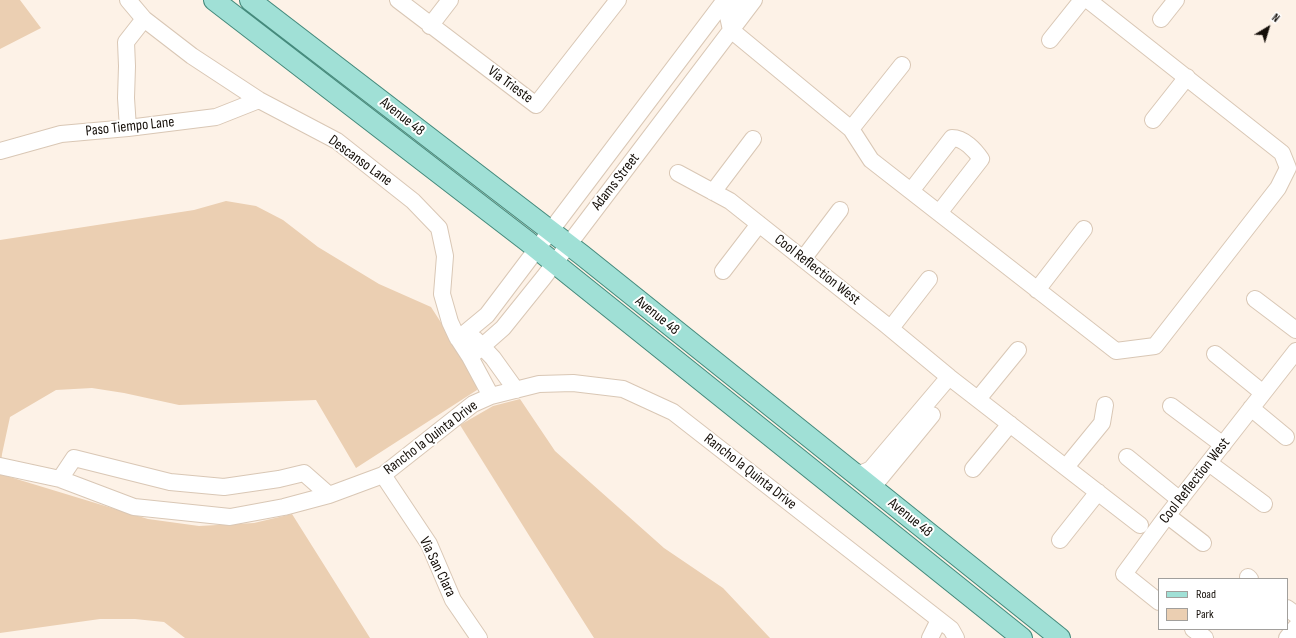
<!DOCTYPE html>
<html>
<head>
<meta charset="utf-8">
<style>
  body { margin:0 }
  #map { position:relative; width:1296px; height:638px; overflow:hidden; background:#fdf2e7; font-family:"Sofia Sans Condensed",sans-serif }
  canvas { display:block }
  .legend { position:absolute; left:1158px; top:578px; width:130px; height:52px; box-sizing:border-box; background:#fff; border:1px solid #a19f9c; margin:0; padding:5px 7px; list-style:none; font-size:12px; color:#140e08 }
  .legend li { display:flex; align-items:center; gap:8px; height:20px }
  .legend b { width:20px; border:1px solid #a19f9c }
  .north { position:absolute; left:1248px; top:8px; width:40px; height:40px; -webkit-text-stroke:3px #fff; paint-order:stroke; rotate:38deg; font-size:11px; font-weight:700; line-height:16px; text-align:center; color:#140e08 }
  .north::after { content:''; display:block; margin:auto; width:14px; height:18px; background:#140e08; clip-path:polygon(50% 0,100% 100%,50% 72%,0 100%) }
</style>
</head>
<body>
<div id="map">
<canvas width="1296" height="638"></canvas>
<ul class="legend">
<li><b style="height:5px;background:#a0e0d6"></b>Road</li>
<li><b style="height:11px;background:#ebcfb2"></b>Park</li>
</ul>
<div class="north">N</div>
</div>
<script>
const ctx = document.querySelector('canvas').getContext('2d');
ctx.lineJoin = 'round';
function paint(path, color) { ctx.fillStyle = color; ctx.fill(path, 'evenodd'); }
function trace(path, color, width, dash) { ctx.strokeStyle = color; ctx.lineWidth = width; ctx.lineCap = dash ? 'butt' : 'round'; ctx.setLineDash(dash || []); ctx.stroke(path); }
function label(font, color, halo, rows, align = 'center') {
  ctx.font = font + ' "Sofia Sans Condensed",sans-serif'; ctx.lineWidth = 4; ctx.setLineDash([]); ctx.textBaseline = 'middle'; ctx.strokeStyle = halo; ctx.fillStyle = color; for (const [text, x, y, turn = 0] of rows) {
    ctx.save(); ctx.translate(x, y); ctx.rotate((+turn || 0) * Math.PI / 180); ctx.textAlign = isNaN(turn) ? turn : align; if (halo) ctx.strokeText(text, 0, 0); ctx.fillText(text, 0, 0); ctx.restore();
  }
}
paint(new Path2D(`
  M0 0H20L41 28 0 49Z
  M226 201 256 206 283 220 318 247 379 284 431 307 476 377 477 390 356 468 316 400 179 405 124 393 92 388 56 390 10 417 2 454 0 474 148 519 199 526 254 523 292 514 370 638H185L164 622 135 619H100L0 633V240L194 210Z
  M520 399 555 451 664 548 723 588 770 638H594L530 537 460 425 493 406Z`), '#ebcfb2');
const minor = new Path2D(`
  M128 0 144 19 192 56 259 100 337 141 413 201 439 228 445 256 442 294 450 322 457 337 470 357 491 396
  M398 0 536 105 618 0
  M740 0 728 16 731 30 851 129 871 160 1116 351 1155 346 1278 188 1288 168 1282 153 1088 0
  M1161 19 1176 0
  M430 26 450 0
  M1050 40 1082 0
  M1153 120 1187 77
  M128 128 126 98 127 66 126 42 144 19
  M851 129 902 65
  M0 151 61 134 128 128 216 117 259 100
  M678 173 730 201 885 324 949 377 1140 525
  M911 191 952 138C964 138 975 150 981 159L939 213
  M713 192 753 139
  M803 259 840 210
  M723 271 759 224
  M1037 290 1084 229
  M1255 299 1296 330
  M891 328 929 279
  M458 339 487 315 725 0
  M475 339 493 358 516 390
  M1215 354 1263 393
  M470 357 503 328 544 277 754 0
  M978 399 1018 350
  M1171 406 1223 445
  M1251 408 1286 437
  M1127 457 1180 500
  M1209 463 1264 504
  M0 466 60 479 134 507 230 517 284 507 329 495 383 475 473 404 491 396 539 384 573 383 623 389 673 412 951 629 956 638
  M1066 467 1102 423 1105 405
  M973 469 1010 424
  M852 472 863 473 871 469 949 377
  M383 475 429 544 453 600 479 638
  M60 479 74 458 170 482 224 487 279 479 304 473 329 495
  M872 488 932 415
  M1168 516 1203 543
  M1060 540 1098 492
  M1248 577 1250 579
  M1159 602 1124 574 1163 521 1296 351
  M1287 608 1296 615
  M1193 629 1205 638
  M930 638 939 620
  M1287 638 1296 627`);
const major = new Path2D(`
  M214 0 527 241 1022 638
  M250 0 582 255 1060 638`);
trace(minor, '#d9c7b5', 18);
trace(major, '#458a7c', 22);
trace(minor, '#fff', 16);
trace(major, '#a0e0d6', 20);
label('15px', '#140e08', '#fff', [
  ["Via Trieste",510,85,36],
  ["Avenue 48",402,117,38],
  ["Paso Tiempo Lane",130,127,-6],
  ["Descanso Lane",360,161,36],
  ["Adams Street",616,182,-52],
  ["Cool Reflection West",817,270,38],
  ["Avenue 48",657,316,39],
  ["Rancho la Quinta Drive",431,438,-37],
  ["Rancho la Quinta Drive",750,472,38],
  ["Cool Reflection West",1195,481,-52],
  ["Avenue 48",910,518,39],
  ["Via San Clara",437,567,64]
]);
</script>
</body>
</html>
